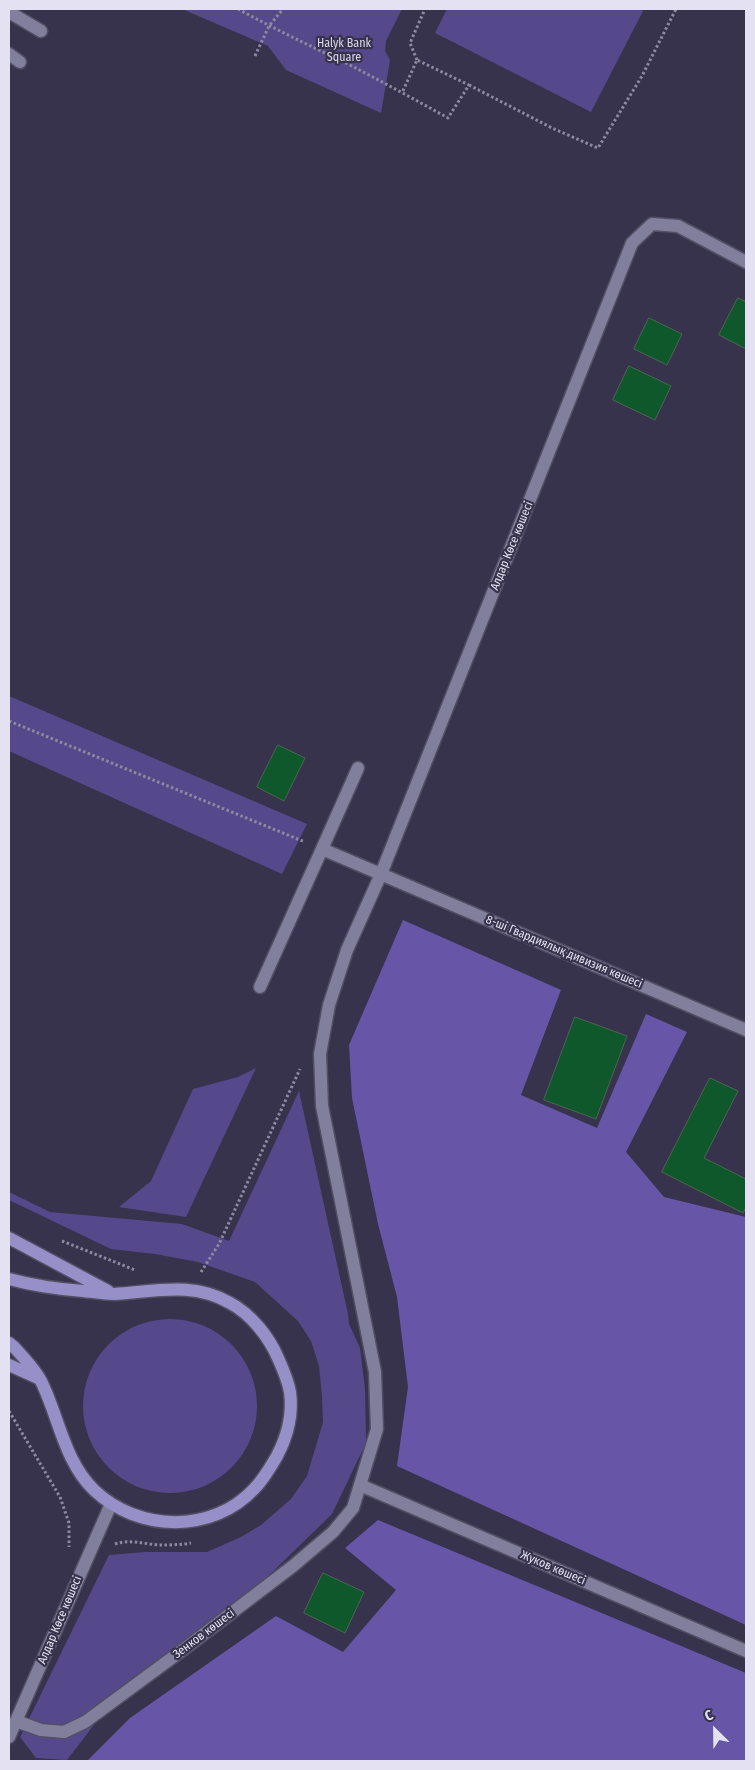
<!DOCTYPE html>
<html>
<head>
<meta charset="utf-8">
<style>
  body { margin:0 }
  #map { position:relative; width:755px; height:1770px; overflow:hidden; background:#37334c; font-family:"Fira Sans Condensed",sans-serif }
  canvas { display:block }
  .frame { position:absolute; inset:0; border:10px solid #e4e2f2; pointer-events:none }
  .north { position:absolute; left:690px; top:1705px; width:50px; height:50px; -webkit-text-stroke:4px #37334c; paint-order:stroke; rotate:337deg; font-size:14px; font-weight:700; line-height:20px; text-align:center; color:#e4e2f2 }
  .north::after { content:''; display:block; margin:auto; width:18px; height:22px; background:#e4e2f2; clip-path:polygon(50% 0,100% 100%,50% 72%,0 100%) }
</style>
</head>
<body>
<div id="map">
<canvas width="755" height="1770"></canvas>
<div class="frame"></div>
<div class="north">С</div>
</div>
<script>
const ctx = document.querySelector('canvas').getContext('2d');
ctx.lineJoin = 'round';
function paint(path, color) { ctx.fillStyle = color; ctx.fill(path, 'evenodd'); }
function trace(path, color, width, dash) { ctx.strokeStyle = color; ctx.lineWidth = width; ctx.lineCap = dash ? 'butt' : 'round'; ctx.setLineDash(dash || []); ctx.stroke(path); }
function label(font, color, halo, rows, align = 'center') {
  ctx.font = font + ' "Fira Sans Condensed",sans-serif'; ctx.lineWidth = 4.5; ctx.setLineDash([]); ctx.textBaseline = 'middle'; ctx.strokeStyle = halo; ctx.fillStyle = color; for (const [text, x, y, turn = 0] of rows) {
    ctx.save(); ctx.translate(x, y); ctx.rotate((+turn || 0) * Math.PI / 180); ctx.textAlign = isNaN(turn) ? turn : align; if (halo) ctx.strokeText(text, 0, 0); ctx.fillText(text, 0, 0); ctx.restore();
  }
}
paint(new Path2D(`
  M182 9H402L386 41 385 51 390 60 381 113 286 70 268 46Z
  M447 9H638L643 11 591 112 435 33Z
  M9 696 307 824 282 874 9 751Z
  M256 1068 186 1217 119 1207 151 1181 193 1089 238 1077Z
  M299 1091 348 1314 349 1324 360 1348 365 1389 366 1443 332 1514 260 1584 109 1705 67 1760 36 1758 20 1737 109 1555 146 1552H207L241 1537 261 1525 291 1499 307 1476 323 1422 322 1396 319 1366 311 1341 298 1321 255 1282 198 1262 155 1254 111 1249 9 1200V1192L50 1212 182 1224 229 1241Z
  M83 1406a87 87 0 1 1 174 0a87 87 0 1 1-174 0Z`), '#56498b');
paint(new Path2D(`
  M403 920 561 990 521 1095 597 1128 646 1014 687 1032 626 1152 664 1197 746 1217V1625L397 1466 408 1387 397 1297 378 1224 352 1098 349 1045Z
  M378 1520 746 1673V1761H87L130 1718 276 1616 343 1652 396 1590 345 1548Z`), '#6756a7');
const building = new Path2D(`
  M738 298 746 302V349L719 335Z
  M649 318 682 334 667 365 634 349Z
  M629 366 671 386 655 420 613 400Z
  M278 745 305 758 284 801 257 787Z
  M575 1017 627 1036 596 1119 544 1100Z
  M710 1078 738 1091 704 1158 746 1179V1207L743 1213 662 1172Z
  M323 1573 364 1592 345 1633 304 1613Z`);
paint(building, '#0f582b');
trace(building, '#4c6652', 1);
const minor = new Path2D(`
  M9 12 41 31
  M9 54 20 62
  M358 768 322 849 746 1030
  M260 987 322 849
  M360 1485 746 1651
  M16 1721 41 1730 64 1732 85 1722 188 1646 293 1566 333 1532 353 1508 377 1429 375 1372 322 1106 320 1054 329 1005 347 950 381 874 632 243 652 224 678 226 746 262
  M9 1737 111 1504`);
const major = new Path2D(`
  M9 1238 108 1291
  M9 1279C35 1286 56 1289 83 1291 93 1292 104 1294 114 1294 154 1292 192 1281 230 1303 251 1314 269 1337 278 1358 283 1369 288 1381 290 1392 293 1414 287 1437 277 1456 270 1468 264 1479 254 1489 212 1534 138 1532 94 1490 64 1461 59 1417 41 1381 35 1369 23 1357 14 1347L9 1343
  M9 1365 38 1378`);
trace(minor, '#524f64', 15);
trace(major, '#524f64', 15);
trace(new Path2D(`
  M238 9C273 28 308 45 344 62 379 80 414 99 448 118L469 85 417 60 402 93
  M255 56 269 26 283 9
  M417 60 410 43 425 9
  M469 85 552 128 598 148 642 76 676 9
  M9 721 305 842
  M62 1241 135 1270
  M201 1272 219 1244 300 1069
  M9 1411 60 1497 69 1523V1547
  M115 1544C129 1539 144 1544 159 1545 169 1545 180 1545 191 1543`), '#8d8a9f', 3, [2.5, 2.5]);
trace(minor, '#827f9c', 12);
trace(major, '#978fc7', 12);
label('12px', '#d9d7ed', '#37334c', [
  ["Halyk Bank",344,44],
  ["Square",344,58]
]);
label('12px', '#e4e2f2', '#37334c', [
  ["Алдар Көсе көшесі",512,546,-68],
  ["8-ші Гвардиялық дивизия көшесі",564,952,23],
  ["Жуков көшесі",553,1568,23],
  ["Алдар Көсе көшесі",60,1620,-67],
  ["Зенков көшесі",204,1634,-37]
]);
</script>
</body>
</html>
